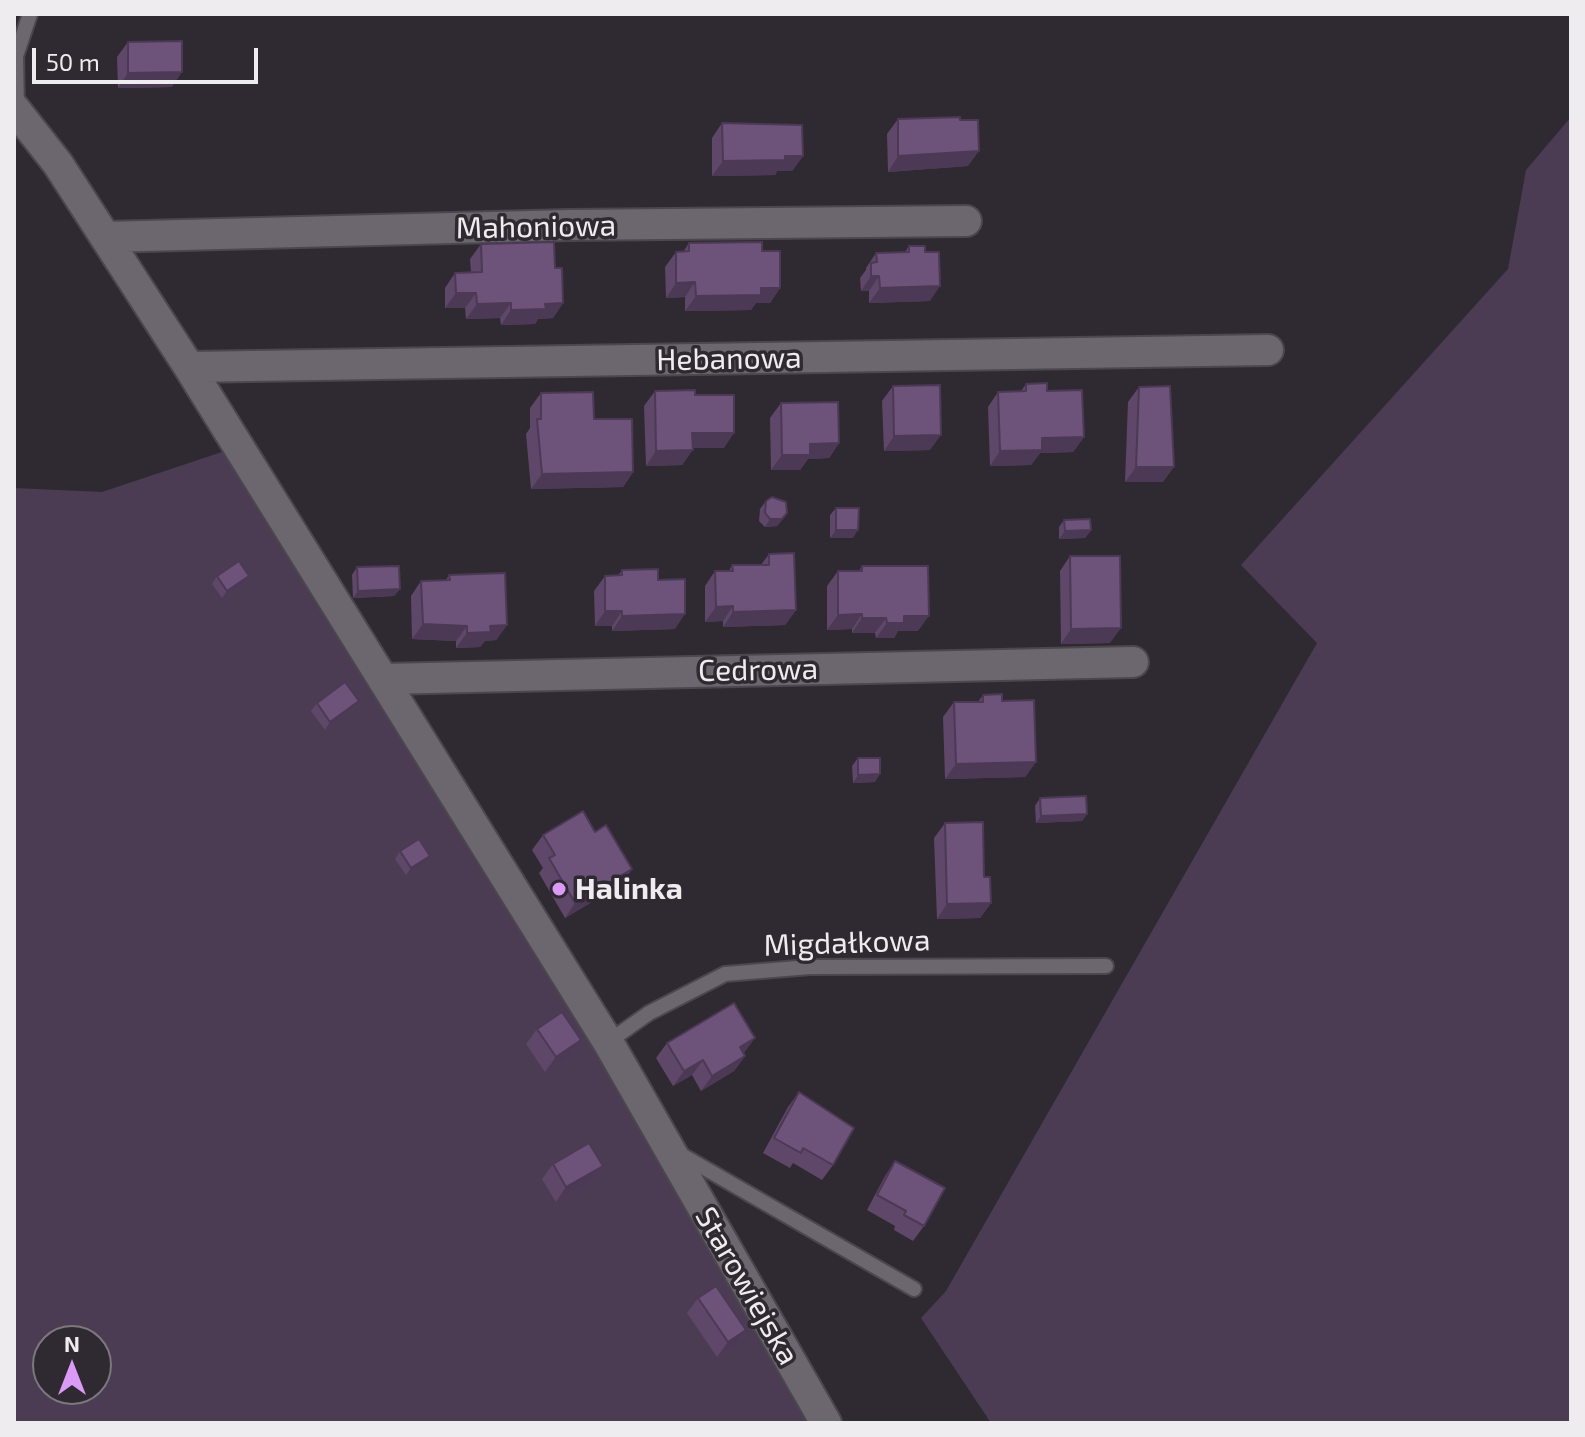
<!DOCTYPE html>
<html>
<head>
<meta charset="utf-8">
<style>
  body { margin:0 }
  #map { position:relative; width:1585px; height:1437px; overflow:hidden; background:#2f2a31; font-family:"Exo 2",sans-serif }
  canvas { display:block }
  .frame { position:absolute; inset:0; border:16px solid #efecf0; pointer-events:none }
  .north { position:absolute; left:32px; top:1325px; width:80px; height:80px; box-sizing:border-box; background:#2f2a31; border:2px solid #7c787d; border-radius:50%; rotate:0deg; font-size:22px; font-weight:700; line-height:32px; text-align:center; color:#efecf0 }
  .north::after { content:''; display:block; margin:auto; width:28px; height:36px; background:#da9af6; clip-path:polygon(50% 0,100% 100%,50% 72%,0 100%) }
  .scale { position:absolute; left:32px; top:48px; width:226px; height:36px; box-sizing:border-box; border:4px solid #efecf0; border-top:0; padding-left:10px; font-size:24px; line-height:28px; white-space:nowrap; color:#efecf0; -webkit-text-stroke:6px #2f2a31; paint-order:stroke }
</style>
</head>
<body>
<div id="map">
<canvas width="1585" height="1437"></canvas>
<div class="frame"></div>
<div class="north">N</div>
<div class="scale">50 m</div>
</div>
<script>
const ctx = document.querySelector('canvas').getContext('2d');
ctx.lineJoin = 'round';
function paint(path, color) { ctx.fillStyle = color; ctx.fill(path, 'evenodd'); }
function trace(path, color, width, dash) { ctx.strokeStyle = color; ctx.lineWidth = width; ctx.lineCap = dash ? 'butt' : 'round'; ctx.setLineDash(dash || []); ctx.stroke(path); }
function label(font, color, halo, rows, align = 'center') {
  ctx.font = font + ' "Exo 2",sans-serif'; ctx.lineWidth = 7; ctx.setLineDash([]); ctx.textBaseline = 'middle'; ctx.strokeStyle = halo; ctx.fillStyle = color; for (const [text, x, y, turn = 0] of rows) {
    ctx.save(); ctx.translate(x, y); ctx.rotate((+turn || 0) * Math.PI / 180); ctx.textAlign = isNaN(turn) ? turn : align; if (halo) ctx.strokeText(text, 0, 0); ctx.fillText(text, 0, 0); ctx.restore();
  }
}
paint(new Path2D(`
  M1571 117V1423H991L921 1318 946 1291 1317 643 1241 565 1508 269 1526 170Z
  M237 447 844 1423H14V488L102 492ZM48 1341H96V1389H48Z`), '#4c3c53');
const lane = new Path2D(`
  M17 111 16 56 30 14
  M608 1042 649 1013 725 974 810 967 1106 966
  M680 1154 914 1289`);
const street = new Path2D(`
  M14 108 58 164 189 367 608 1042 826 1423
  M105 237 569 225 966 221
  M189 367 1268 350
  M383 679 1133 662`);
trace(lane, '#4b474d', 18);
trace(street, '#4b474d', 34);
trace(lane, '#6c666e', 14);
trace(street, '#6c666e', 30);
paint(new Path2D(`
  M128 42 172 87 118 88 117 57Z
  M898 119 968 166 888 172 887 134Z
  M722 123 803 156 792 171H777L775 175 712 176V138Z
  M689 243 762 251 780 288 770 303H756L751 310 685 311V297L666 298 665 267 676 252H683Z
  M481 244 555 268 563 303 553 318 538 319 535 324 501 325 500 318 466 319 465 308H445V288L455 273 471 272 470 259Z
  M909 246 930 301 869 303V291H861L860 278 866 270V268L876 253 905 252Z
  M1026 384 1047 391 1084 437 1073 452 1040 453 1031 465 990 466 988 407 998 392 1021 391Z
  M893 386 930 450 884 451 882 401Z
  M1139 387 1163 482H1125L1128 402Z
  M655 391 695 395 724 448H693L682 465 646 466 644 406Z
  M541 393 594 419 633 472 623 487 531 489 526 434 530 428V408Z
  M781 403 839 443 829 458 808 459 800 470H771L770 418Z
  M766 501 782 520 777 526 765 527 759 521 760 509Z
  M836 508 853 538H830V515Z
  M1064 520 1091 530 1085 538 1059 539V527Z
  M769 554 796 610 785 625 723 627V621L705 622V586L715 571H729L732 565H761Z
  M1070 556 1110 643 1061 644 1060 571Z
  M862 566 918 631H898L894 638H876L875 633H852V629L827 630V586L838 571H859Z
  M357 567 400 589 394 596 353 598 352 575Z
  M622 570 658 580 675 629 612 631V626H595L594 591 605 576H618Z
  M449 575 507 625 496 640 485 641 480 647 456 648V641L412 639 411 596 421 581 446 580Z
  M217 576H249L244 583 222 598 212 584Z
  M983 695 1002 701 1036 762 1025 777 945 779 943 717 954 702H978Z
  M359 701 353 708 325 730 311 711 317 703Z
  M858 758 875 782 853 783 852 766Z
  M1040 798 1087 814 1082 821 1036 823 1035 806Z
  M945 823 984 877 991 903 980 918 937 919 934 838Z
  M595 832 632 869 622 884 565 918 539 873 543 868 532 850 543 835Z
  M400 851 424 864 406 875 395 859Z
  M537 1029 581 1040 571 1055 545 1072 526 1044Z
  M667 1043 744 1053 743 1054 745 1056 734 1071 701 1091 692 1075 673 1086 656 1058Z
  M799 1092 833 1165 822 1180 793 1163 790 1168 763 1153 788 1107Z
  M895 1161 924 1226 913 1241 894 1230 895 1226 867 1210 885 1176Z
  M553 1164 603 1166 592 1181 556 1202 542 1179Z
  M698 1298 746 1330 736 1345 717 1357 687 1313Z`), '#5e4769');
paint(new Path2D(`
  M182 72 172 87 118 88 128 73Z
  M979 151 968 166 888 172 898 156Z
  M785 156H803L792 171H777L775 175 712 176 723 161Z
  M871 276H879L869 291H861Z
  M695 282 685 297 666 298 676 283Z
  M940 286 930 301 869 303 880 288Z
  M761 288H780L770 303H756L751 310 685 311 696 296Z
  M456 293H476L465 308H445Z
  M511 303 500 318 466 319 477 304Z
  M563 303 553 318 538 319 535 324 501 325 511 310 545 304Z
  M692 433H734L724 448H682Z
  M941 435 930 450 884 451 894 436Z
  M1084 437 1073 452 1040 453 1031 465 990 466 1000 451 1042 438Z
  M839 443 829 458 808 459 800 470H771L782 455 810 444Z
  M693 450 682 465 646 466 656 451Z
  M1136 467H1174L1163 482H1125Z
  M633 472 623 487 531 489 542 474Z
  M787 513 777 526 765 527 770 519Z
  M836 530H858L853 538H830Z
  M1091 530 1085 538 1059 539 1065 531Z
  M249 576 244 583 222 598 227 591Z
  M400 589 394 596 353 598 358 591Z
  M733 606 723 621 705 622 716 607Z
  M796 610 785 625 723 627 733 612Z
  M605 611H622L612 626H595Z
  M685 614 675 629 612 631 622 616Z
  M862 614 852 629 827 630 838 615Z
  M904 616H929L918 631H898L894 638H876L887 623Z
  M862 618H886L875 633H852Z
  M423 624 467 626 456 641 412 639Z
  M507 625 496 640 485 641 480 647 456 648 467 633 490 626Z
  M1121 628 1110 643 1061 644 1071 629Z
  M359 701 353 708 325 730 330 722Z
  M1036 762 1025 777 945 779 956 764Z
  M880 774 875 782 853 783 858 775Z
  M1087 814 1082 821 1036 823 1041 816Z
  M430 856 424 864 406 875 411 868Z
  M632 869 622 884 565 918 575 903Z
  M991 903 980 918 937 919 947 904Z
  M755 1038 744 1053 729 1062 740 1047Z
  M581 1040 571 1055 545 1072 556 1057Z
  M745 1056 734 1071 701 1091 712 1076Z
  M703 1060 692 1075 673 1086 684 1071Z
  M603 1166 592 1181 556 1202 566 1187Z
  M746 1330 736 1345 717 1357 728 1342Z`), '#4c3955');
const building = new Path2D(`
  M182 41V72L128 73V42Z
  M960 117V120H978L979 151 898 156V119Z
  M722 123 802 125 803 156H785V160L723 161Z
  M554 242 555 268H562L563 303 545 304 546 309 511 310V303L477 304 476 293H456L455 273 482 272 481 244Z
  M762 242V251H780V288H761V295L696 296 695 282 676 283V252L689 251V243Z
  M909 246H925V252H939L940 286 880 288 879 276H871V263L877 262 876 253 909 252Z
  M1047 383V391L1082 390 1084 437 1042 438V450L1000 451 998 392 1026 391V384Z
  M940 385 941 435 894 436 893 386Z
  M1170 386 1174 467H1136L1139 387Z
  M695 390V395H734V433H692L693 450 656 451 655 391Z
  M593 392 594 419H632L633 472 542 474 537 419H541V393Z
  M838 402 839 443 810 444V455H782L781 403Z
  M772 497 786 502 787 513 782 519H770L765 513 766 501Z
  M836 508H859L858 530H836Z
  M1090 519 1091 530 1065 531 1064 520Z
  M794 553 796 610 733 612V606L716 607 715 571H733L732 565H769V554Z
  M1070 556H1120L1121 628 1071 629Z
  M239 561 249 576 227 591 217 576Z
  M399 566 400 589 358 591 357 567Z
  M862 566H928L929 616H904V623H887L886 618H862V614L838 615V571H862Z
  M658 569V580L685 579V614L622 616V611H605V576L622 575V570Z
  M505 573 507 625 490 626 491 632 467 633V626L423 624 421 581 450 580 449 575Z
  M345 682 359 701 330 722 317 703Z
  M1002 694V701L1034 700 1036 762 956 764 954 702H983V695Z
  M858 758H880V774L858 775Z
  M1086 796 1087 814 1041 816 1040 798Z
  M583 811 595 832 606 825 632 869 575 903 549 858 555 855 543 835Z
  M983 822 984 877H990L991 903 947 904 945 823Z
  M419 839 430 856 411 868 400 851Z
  M734 1003 755 1038 740 1047 745 1056 712 1076 703 1060 684 1071 667 1043Z
  M562 1012 581 1040 556 1057 537 1029Z
  M799 1092 854 1128 833 1165 803 1148 801 1153 774 1138Z
  M589 1143 603 1166 566 1187 553 1164Z
  M895 1161 945 1188 924 1226 904 1215 906 1211 877 1195Z
  M716 1286 746 1330 728 1342 698 1298Z`);
paint(building, '#6d527a');
trace(building, '#4c3955', 2);
for (const [x, y, r, color] of [
  [559,889,8,"#da9af6"]
]) { const dot = new Path2D(); dot.arc(x, y, r, 0, 2 * Math.PI); ctx.fillStyle = color; ctx.fill(dot); trace(dot, '#2f2a31', 3); }
label('30px', '#efecf0', '#2f2a31', [
  ["Mahoniowa",536,227,-1],
  ["Hebanowa",729,359,-1],
  ["Cedrowa",758,670,-1],
  ["Migdałkowa",847,943,-2],
  ["Starowiejska",747,1286,60]
]);
label('bold 30px', '#efecf0', '#2f2a31', [
  ["Halinka",575,889]
], 'left');
</script>
</body>
</html>
